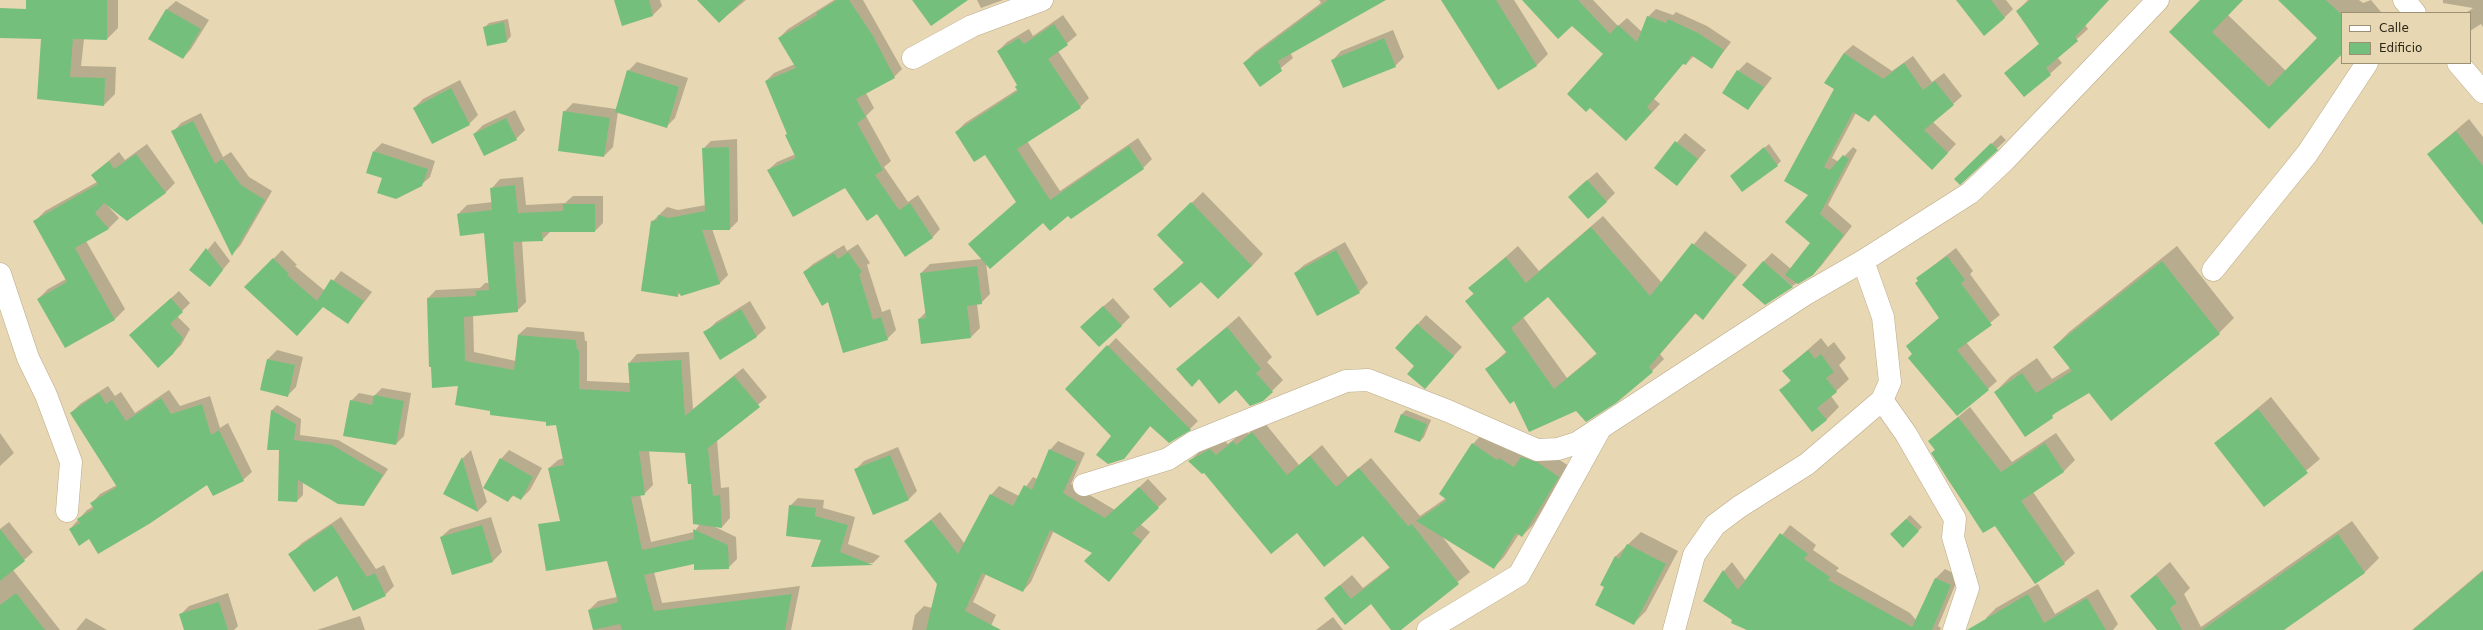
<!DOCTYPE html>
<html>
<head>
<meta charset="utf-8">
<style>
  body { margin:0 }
  #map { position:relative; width:2483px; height:630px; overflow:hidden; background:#e7d7b2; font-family:"DejaVu Sans",sans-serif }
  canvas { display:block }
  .legend { position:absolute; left:2341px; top:12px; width:130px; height:52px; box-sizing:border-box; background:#e7d7b2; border:1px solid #9c9074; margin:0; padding:5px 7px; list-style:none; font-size:12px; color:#2c2617 }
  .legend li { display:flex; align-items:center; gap:8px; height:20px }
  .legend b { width:20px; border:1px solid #9c9074 }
</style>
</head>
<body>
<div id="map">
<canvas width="2483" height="630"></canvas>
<ul class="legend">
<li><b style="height:5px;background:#fff"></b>Calle</li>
<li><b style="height:11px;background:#75bf7d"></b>Edificio</li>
</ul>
</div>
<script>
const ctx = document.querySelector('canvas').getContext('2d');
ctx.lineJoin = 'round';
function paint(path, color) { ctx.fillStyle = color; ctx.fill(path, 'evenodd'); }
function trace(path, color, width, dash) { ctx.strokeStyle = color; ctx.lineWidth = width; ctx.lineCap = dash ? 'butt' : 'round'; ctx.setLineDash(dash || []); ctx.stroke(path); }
paint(new Path2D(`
  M27 0H118V28L107 39H84L81 66 116 67 115 94 104 105 38 98 52 13Z
  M615 0H660L662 6 653 15 623 24Z
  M699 0H746L719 22Z
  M834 0H863L902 69 894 77 866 93 874 108 866 116 891 161 884 167 908 202 918 195 940 229 932 238 877 213 845 187 768 170 777 162 796 154 766 81 774 73 795 64 779 38 788 29Z
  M977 0H1003L981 8Z
  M1319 0H1384L1290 52 1293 58 1260 85 1244 63 1255 52 1321 3Z
  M1443 0H1514L1548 54 1537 65 1499 88Z
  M1524 0H1593L1618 26 1627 18 1642 32 1648 17 1656 9 1673 15 1676 12 1707 26 1731 42 1712 67 1694 56 1686 64 1683 63 1654 99 1660 104 1634 132 1604 54 1572 25Z
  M1964 0H2006L2013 9 2004 18Z
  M2028 0H2108L2085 25 2088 29 2057 57 2062 63 2025 96 2006 73 2040 43 2017 11Z
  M2201 0H2242L2228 15 2286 71 2318 38 2279 0H2359L2363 3 2371 0 2381 12 2342 13V53L2286 112 2170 32Z
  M2443 0H2483V27L2481 24 2470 31V13H2466L2473 8 2443 3Z
  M176 1 209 20 191 49 183 58 150 38 167 9Z
  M1063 15 1077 35 1058 51 1089 98 1080 107 1027 141 1060 191 1138 138 1152 159 1143 168 1069 214 1044 221 986 263 990 294 981 303 977 304 980 328 971 337 922 343 919 319 926 312 921 273 930 264 982 259 969 244 1017 202 986 154 956 132 965 123 1018 89V85L998 51 1007 42 1029 29 1033 36Z
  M508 19 511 36 507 41 488 44 485 27 489 23Z
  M1393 30 1404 57 1395 66 1333 60 1341 51Z
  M1853 45 1892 71 1913 56 1932 82 1944 73 1962 96 1933 122 1956 144 1941 160 1876 114 1869 120 1856 113 1832 158 1839 162 1853 147 1857 150 1828 205 1852 226 1821 266 1812 275 1792 286 1763 262 1772 253 1791 269 1812 243 1810 195 1835 88 1826 82 1844 53Z
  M637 62 688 78 675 118 666 127 618 111 613 147 604 156 564 112 573 103 616 109 628 71Z
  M1747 62 1772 78 1748 109 1738 71Z
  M460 80 478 115 469 124 414 108 423 99Z
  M515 110 525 130 516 139 474 134 483 125Z
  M201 113 223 157 231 152 249 177 272 191 240 246 232 254 173 132 181 123Z
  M2469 119 2483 137V223L2428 154Z
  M1685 133 1706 150 1677 185 1655 168Z
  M2001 135 2006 140 1960 183 1955 179Z
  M737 139 738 221 730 229H712L728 275 720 283 682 295 680 293 677 296 652 222 667 207 678 210 706 205 703 149 711 141Z
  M382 143 435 161 430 177 421 185 374 151Z
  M147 144 175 183 165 193 106 204 119 218 109 228 86 241 125 309 115 319 65 346 38 299 48 289 66 279 35 221 45 211 97 182 92 175 119 152 125 160Z
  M1769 144 1781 161 1777 165 1736 172Z
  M1597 172 1615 193 1606 202 1578 188Z
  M523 177 526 205 565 203 573 196H603V223L595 231H551L542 240 522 241 526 302 517 311 473 315 474 352 516 361 518 335 527 327 584 332 585 341H587V381L630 383 629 363 637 354 689 352 693 409 743 368 767 397 717 440 721 488 729 487 730 518 722 527 713 526 736 537 737 559 728 568 695 563 654 572 662 603 800 586 791 630H594L589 610 598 601 617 597 607 560 549 468 558 460 564 458 557 424 491 410 459 385 428 298 436 290 480 288 485 283H490L485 232 458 214 467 205 493 202 492 188 500 179ZM649 451 686 452 700 524 694 532 651 542 640 494H644L653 485Z
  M1203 192 1263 254 1252 266 1202 280 1155 289 1184 262 1170 224Z
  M1603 216 1662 283 1705 231 1747 265 1703 318 1696 313 1660 354 1664 359 1652 371 1576 409 1515 399 1486 370 1507 351 1466 301 1474 293 1470 288 1518 246 1539 271ZM1548 296 1597 353 1567 378 1523 317Z
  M215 241 230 261 210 285 191 270Z
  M1345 242 1368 283 1359 292 1295 273 1304 265Z
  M858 244 870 263 867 265 882 312 890 309 896 330 887 339 828 301 804 272 813 264 844 245 847 251Z
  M2177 246 2234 318 2219 333 2111 419 2089 391 2062 408 2026 436 1995 392 2010 377 2037 358 2052 379 2070 368 2054 347 2069 332Z
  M1956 248 1973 271 1970 274 2000 315 1966 342 1997 381 1988 389 1914 353 1907 346 1940 317 1917 278Z
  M282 250 297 265 295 266 325 291 341 271 372 292 348 323 323 306 246 287Z
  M179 291 190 303 177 316 190 329 181 345 173 353 130 335Z
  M1113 298 1130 317 1121 326 1090 318Z
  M750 301 766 328 757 336 720 359 707 331 716 322Z
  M1426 315 1462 347 1425 387 1416 366 1396 348Z
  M1239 316 1272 357 1267 362 1283 380 1272 391 1236 389 1199 378 1178 369Z
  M1116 338 1198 421 1190 429 1151 425 1124 459 1113 436 1066 389Z
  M1821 338 1828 347 1834 342 1846 358 1839 365 1849 379 1831 396 1839 407 1826 420 1781 390 1791 380 1784 371Z
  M277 350 303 357 296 387 287 396 268 359Z
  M108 386 115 396 121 392 135 413 169 390 180 406 210 396 220 428 228 423 252 472 243 480 208 484 89 538 70 529 87 510 94 506 92 503 100 494 117 485 71 413 80 404Z
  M382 388 411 393 404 436 396 444 351 401 359 393 374 396Z
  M2271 397 2320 459 2264 506 2216 443Z
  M277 405 301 419 300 435 338 440 388 469 364 505 303 482V495L297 501 280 449H268L272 410Z
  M1970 407 2012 462 2056 433 2075 460 2064 471 2033 492 2075 553 2064 563 1995 524 1984 532 1948 480 1932 453 1936 449 1929 441Z
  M1406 410 1431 420 1424 437 1420 441 1395 431 1402 414Z
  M1264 422 1299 465 1322 445 1348 477 1371 458 1420 516 1446 498 1473 444 1483 433 1508 450 1511 448 1547 452 1569 466 1533 525 1522 536 1519 534 1504 557 1494 567 1441 535 1470 572 1399 630H1393L1372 603 1325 598 1352 575 1363 588 1390 567 1363 535 1297 531 1190 461 1201 450 1222 438 1228 444 1245 430 1248 434Z
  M0 433 14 453 0 466Z
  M1058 441 1085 453 1071 484 1115 510 1148 479 1167 499 1140 524 1150 532 1109 580 1093 552 1054 530 1031 582 1023 591 986 574 973 602 996 615 989 630H912L915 615 924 606 932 608 938 584 905 541 940 512 965 544 991 495 999 486 1019 496 1033 477 1037 479 1050 450Z
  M898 447 917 491 908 500 855 470 864 461Z
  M471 450 487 502 478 511 445 493 463 458Z
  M509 450 542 468 530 490 521 499 514 495 508 501 501 459Z
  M798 498 824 500 823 508 855 517 848 544 880 556 873 563 812 566 822 540 790 506Z
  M1910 515 1922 527 1903 546 1891 534Z
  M341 517 376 569 384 565 394 586 385 595 337 575 293 552 302 543Z
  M491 517 502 552 493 561 452 573 441 537 450 529Z
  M2352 521 2379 558 2365 572 2283 630H2158L2131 596 2170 562 2190 588 2184 594 2201 627Z
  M9 522 33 552 13 570 60 630H0V529Z
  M1790 525 1816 545 1813 550 1839 568 1836 571 1910 613 1916 620 1936 578 1945 569 1959 576 1938 626 1941 628 1940 630H1747L1733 620 1724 571 1732 562 1746 581Z
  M1641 532 1678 551 1646 611 1633 624 1605 587 1615 557Z
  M2483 570V627L2480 630H2412Z
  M2038 584 2055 614 2098 589 2118 624 2113 630H1993L1986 618 1996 608Z
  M228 593 238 626 234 630H185L180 615 189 606Z
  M360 616 365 630H317Z
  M1333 617 1343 630H1316Z
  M86 618 107 630H76Z`), '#0003');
paint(new Path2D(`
  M26 0H107V40L73 39 70 77 105 78 104 106 37 99 41 39 0 38V8L26 9Z
  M614 0H649L653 16 622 26Z
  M697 0H743L719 23Z
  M837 0H849L873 36 895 78 856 99 866 117 857 123 883 170 875 175 899 210 910 203 933 238 905 257 877 214 867 221 845 188 793 217 767 170 796 158 785 135 787 134 765 81 796 68 778 38 817 15 816 13Z
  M912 0H968L931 26Z
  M1328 0H1386L1278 61 1282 71 1260 87 1243 63Z
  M1441 0H1496L1537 66 1498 90Z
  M1522 0H1578L1610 34 1618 25 1637 42 1647 16 1666 23 1668 19 1698 33 1724 50 1712 69 1691 55 1686 65 1683 64 1647 107 1652 112 1626 141 1590 108 1586 112 1567 94 1603 54 1572 26 1558 39Z
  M1956 0H1991L2005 18 1984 36Z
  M2030 0H2109L2075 37 2078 41 2046 68 2051 75 2024 97 2004 73 2039 44 2016 11Z
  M2200 0H2243L2212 32 2269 87 2317 38 2278 0H2326L2342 15V54L2269 129 2169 32Z
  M166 9 201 29 183 59 148 39Z
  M504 22 507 42 487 46 483 27Z
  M1054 24 1068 45 1048 59 1081 108 1017 149 1050 200 1129 146 1144 169 1071 219 1068 216 1050 231 1043 223 990 269 968 244 1016 202 985 155 974 162 955 132 1018 91 1015 87 1017 85 997 51 1019 38 1024 44Z
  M1384 38 1396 67 1343 88 1331 60Z
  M1844 53 1883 79 1904 63 1923 90 1935 81 1954 105 1924 130 1948 153 1932 170 1874 114 1869 122 1853 112 1824 167 1830 170 1843 155 1849 159 1820 214 1844 235 1813 275 1798 284 1785 275 1810 243 1785 222 1808 195 1784 181 1834 89 1824 83Z
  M627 70 679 87 667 128 615 112Z
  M1737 70 1764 87 1748 110 1722 93Z
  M451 88 470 125 432 144 413 108Z
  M563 111 610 118 604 157 558 151Z
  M506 118 517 140 484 156 473 134Z
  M193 121 215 164 222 159 241 185 265 200 232 256 171 131Z
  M2456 131 2483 166V225L2427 154Z
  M1675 141 1698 159 1677 186 1654 168Z
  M1991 143 1998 150 1960 185 1954 179Z
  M729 147 730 230H702L720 284 681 296 677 290 678 297 641 291 651 221 657 220 658 215 669 218 705 211 702 148Z
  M1764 147 1778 166 1742 192 1730 176Z
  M373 151 428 169 422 186 396 199 377 193 382 178 366 173Z
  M136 154 166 193 127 221 104 203 95 213 109 229 75 248 115 320 65 348 37 299 67 282 33 221 98 184 91 175 109 161 114 169Z
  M1587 180 1607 202 1588 219 1568 197Z
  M515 185 518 213 563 211V204H595V232H542L543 241 513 242 518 312 464 317 465 361 514 370 518 335 576 340 577 350H579V389L630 392 628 363 681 360 685 416 734 376 760 407 708 448 713 496 720 495 722 528 693 524 691 484H688L685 453 639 451 645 495 631 497 642 550 694 539 693 529 728 545 729 569 694 570V564L644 575 654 611 792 594 785 630H622L620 624 593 630 588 610 618 602 607 561 546 571 538 524 560 521 548 468 564 465 556 425 546 426V422L490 415V411L455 405 458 386 432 388 431 367H429L427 298 476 296V291L489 290 484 233 460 236 457 214 492 210 490 188Z
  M1191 202 1252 266 1218 299 1201 282 1170 308 1153 289 1184 263 1157 235Z
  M1591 227 1650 296 1692 243 1736 277 1703 320 1695 313 1649 367 1653 372 1616 403 1586 422 1576 411 1529 432 1514 401 1510 404 1485 369 1507 353 1465 301 1474 294 1468 288 1506 257 1526 283ZM1548 297 1597 354 1554 389 1511 328Z
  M206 248 223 270 210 287 189 270Z
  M1336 250 1360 293 1317 316 1294 273Z
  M848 252 862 272 859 274 873 320 881 317 888 340 843 353 828 302 822 306 803 272 834 253 838 259Z
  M1947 256 1965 280 1961 283 1963 286 1992 325 1957 350 1989 390 1957 416 1908 358 1912 354 1906 346 1939 318 1915 283 1918 281 1916 278Z
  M273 258 289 274 287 275 317 301 331 279 364 301 348 324 323 307 297 336 244 287Z
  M1763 261 1793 287 1765 305 1742 285Z
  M2162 261 2220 334 2111 421 2089 393 2052 415 2053 418 2025 437 1994 392 2022 373 2036 393 2072 371 2053 347Z
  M977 266 982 304 967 306 971 338 921 344 918 319 926 318 920 273Z
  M171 298 183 312 170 324 183 338 173 354 158 368 129 335Z
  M1103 306 1122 326 1099 347 1080 327Z
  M741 309 757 337 720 360 703 332Z
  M1417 324 1454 356 1425 389 1407 374 1414 366 1395 348Z
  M1227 327 1261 369 1256 373 1273 392 1263 401 1250 406 1236 390 1219 404 1199 379 1192 387 1176 369Z
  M1107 345 1191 430 1169 443 1150 426 1124 459 1108 464 1096 455 1111 436 1065 389Z
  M1808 350 1815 359 1821 354 1834 372 1826 378 1837 392 1817 408 1827 420 1812 432 1779 390 1791 381 1782 371Z
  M267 359 295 365 288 397 260 390Z
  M99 393 106 404 112 400 126 421 161 398 171 414 202 404 211 435 219 430 244 481 213 496 207 485 149 524 98 554 89 539 79 546 69 529 80 523 77 519 94 509 90 503 117 487 70 413Z
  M374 395 404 401 396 445 343 436 350 400 372 405Z
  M2258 409 2308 473 2264 507 2214 443Z
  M271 410 296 424 294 440 332 445 383 475 364 506 338 504 298 480 297 502 278 501 279 450H267Z
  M1401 414 1427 424 1420 442 1394 432Z
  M1958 417 2001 472 2045 443 2064 472 2021 501 2065 564 2035 584 1995 526 1983 533 1931 453 1935 450 1928 441Z
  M1252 432 1287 475 1310 456 1336 487 1359 468 1408 526 1412 524 1459 584 1401 630H1391L1371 604 1345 625 1324 598 1340 585 1351 599 1390 568 1363 536 1324 567 1297 533 1271 554 1204 473 1202 474 1188 461 1210 449 1216 455 1233 441 1236 445Z
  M1472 443 1497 460 1499 458 1514 467 1521 457 1537 462 1559 477 1522 537 1516 533 1494 569 1416 521 1447 500 1439 494Z
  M1049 449 1077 462 1063 493 1105 518 1139 487 1159 508 1132 533 1142 541 1109 582 1084 561 1092 553 1050 530 1023 592 982 573 965 611 1001 630H926L937 584 904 541 931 520 958 554 990 494 1013 506 1024 485 1032 490Z
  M890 455 909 500 873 515 854 469Z
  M462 457 478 512 443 494Z
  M500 458 533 477 521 500 512 495 508 502 483 488Z
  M789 505 816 508 815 516 848 525 840 552 873 565 811 567 821 540 786 536Z
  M1906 519 1919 531 1903 548 1890 534Z
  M332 525 367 577 375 573 386 596 353 611 337 576 314 592 288 554Z
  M482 525 493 562 452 575 440 537Z
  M0 529 25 561 0 581Z
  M1780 533 1808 554 1804 559 1830 577 1828 580 1912 627 1935 578 1951 585 1932 630H1747L1731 623 1732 620 1703 601 1723 570 1738 590Z
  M2338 534 2365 573 2284 630H2202Z
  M1627 544 1666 564 1634 625 1595 605 1604 587 1600 585 1615 556 1619 559Z
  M2483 571V630H2413Z
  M2156 575 2177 603 2170 608 2182 630H2157L2130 596Z
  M16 593 45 630H0V605Z
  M2028 594 2044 623 2087 598 2106 630H1967Z
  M219 602 228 630H184L179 614Z`), '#75bf7d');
const minor = new Path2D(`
  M913 58 972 26 1042 0
  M2213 270 2307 154 2367 63
  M0 274 28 358 46 395 71 462 67 511
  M1882 400 1906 434 1955 519 1953 537 1968 588 1954 630
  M1084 485 1168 459 1194 442 1346 381 1368 380 1448 411 1537 450 1558 449 1577 443 1804 295 1863 261 1970 193 2005 160 2158 0
  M1428 630 1519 575 1600 429
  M1674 630 1694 555 1715 525 1739 507 1807 464 1882 400 1890 382 1883 317 1863 261`);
const tertiary = new Path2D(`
  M2404 0 2415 13
  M2458 63 2483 92`);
trace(minor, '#baaa87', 23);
trace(tertiary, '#baaa87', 23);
trace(minor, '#fff', 22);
trace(tertiary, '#fff', 22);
</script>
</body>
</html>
